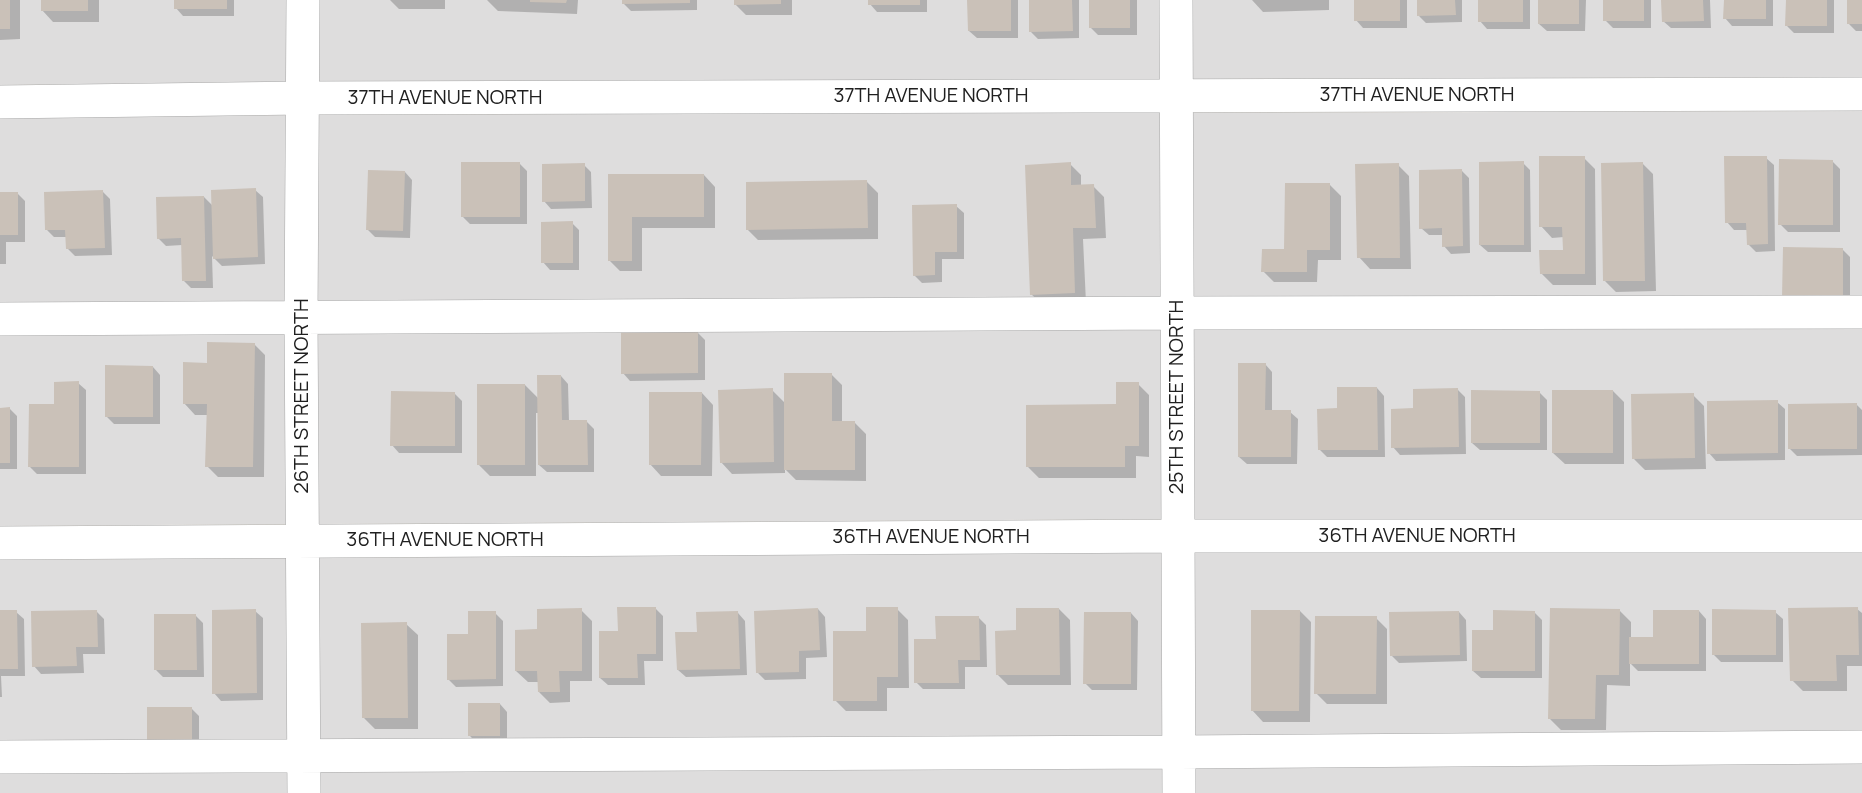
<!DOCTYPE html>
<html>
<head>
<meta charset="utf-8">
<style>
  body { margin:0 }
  canvas { display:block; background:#f2eee6 }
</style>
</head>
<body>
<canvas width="1862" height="793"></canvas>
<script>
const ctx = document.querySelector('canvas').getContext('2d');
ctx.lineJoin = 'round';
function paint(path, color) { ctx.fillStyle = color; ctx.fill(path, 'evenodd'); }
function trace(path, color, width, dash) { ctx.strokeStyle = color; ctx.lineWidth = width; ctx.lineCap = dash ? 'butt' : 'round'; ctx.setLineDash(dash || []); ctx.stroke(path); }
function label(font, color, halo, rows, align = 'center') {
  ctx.font = font + ' Manrope,sans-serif'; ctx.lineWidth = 6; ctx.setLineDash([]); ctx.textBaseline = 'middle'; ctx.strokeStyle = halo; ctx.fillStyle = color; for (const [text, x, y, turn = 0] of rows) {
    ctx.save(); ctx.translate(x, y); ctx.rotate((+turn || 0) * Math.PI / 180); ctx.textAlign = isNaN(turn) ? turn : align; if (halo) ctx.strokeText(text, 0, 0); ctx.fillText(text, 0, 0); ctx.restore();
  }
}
paint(new Path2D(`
  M0 0H288V82L0 85Z
  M318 0H1161L1162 79 318 82Z
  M1191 0H1862V77L1192 79Z
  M1862 111V519H1193L1192 113Z
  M1162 112 1163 519 318 524 316 318 318 115Z
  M288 115V524L0 526V118Z
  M1163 552 1165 793H318V558Z
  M1193 552 1862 553V793H1195Z
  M288 558V793H0V560Z`), '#dedddd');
paint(new Path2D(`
  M0 0H20V39L0 40Z
  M42 0H99V22H53L42 10Z
  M176 0H234V16H183L176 8Z
  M390 0H445V9H399Z
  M487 0H578L577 14 498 11Z
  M623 0H697V10L631 11 623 3Z
  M735 0H792V15H746L735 4Z
  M870 0H927V12H877L870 4Z
  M969 0H1018V38H977L969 31Z
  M1031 0H1079V38L1038 39 1031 32Z
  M1091 0H1137V35H1098L1090 27Z
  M1252 0H1329V10L1263 12Z
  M1356 0H1407V28H1363L1356 20Z
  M1418 0H1462V22L1426 23 1419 16Z
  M1480 0H1530V29H1487L1480 21Z
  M1539 0H1586L1585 31H1547L1539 24Z
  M1605 0H1651V28H1613L1605 20Z
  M1663 0H1710L1711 28H1671L1663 21Z
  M1725 0H1773V26H1732L1725 18Z
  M1787 0H1834V33H1794L1787 26Z
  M1849 0H1862V31H1856L1849 24Z
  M1584 158 1595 169 1596 285H1553L1541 273 1564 252V237L1552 238 1541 226Z
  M1766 158 1774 165 1775 251 1756 252 1748 244V230H1734L1727 222Z
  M1832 161 1840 169V232H1788L1780 224Z
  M1523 163 1530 170 1531 252H1488L1480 245Z
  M1642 163 1653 174 1656 291 1616 292 1605 281Z
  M520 164 527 171V224H470L463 217Z
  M1070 164 1081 175V186H1093L1104 197 1106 238 1083 239 1086 303 1043 305 1031 294Z
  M584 165 591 172 592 208 551 209 544 201Z
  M1398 165 1409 176 1411 269H1370L1359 257Z
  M1462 171 1469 178 1470 253 1451 254 1444 246V235H1429L1421 228Z
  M405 172 412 180 410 238 375 237 367 229Z
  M609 175H704L715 187V228H642V271H620L609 260Z
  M867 182 878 193V239L758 240 747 229Z
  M1330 185 1341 196V260H1318L1317 282H1274L1263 271 1286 251Z
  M255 190 263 197 265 264 222 266 212 256 213 288H191L183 280 182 245 166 246 158 238 204 197 213 206Z
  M102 191 110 199 112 255 75 256 67 248V237H54L47 230Z
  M0 193H17L25 201V242H6V264H0Z
  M956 206 964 213V259H942V282L922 283 914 275Z
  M572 223 579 230V270H550L543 262Z
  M1784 248 1842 249 1850 257V305Z
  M697 332 705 340V380L630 381 623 373Z
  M254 344 265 355 264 477H218L207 466 208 415H195L184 403 209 364Z
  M1265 364 1272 372V412H1290L1298 419 1297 464H1247L1239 457Z
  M153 367 160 375V424H114L106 416Z
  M831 374 842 385V423H855L866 434V481L796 480 785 469V473L732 474 721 462 772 390 785 403Z
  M561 376 568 384 569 421H586L594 429V472H547L539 465V413H536V476H490L479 465 525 385 539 399Z
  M78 383 86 390V474H37L30 467 55 405Z
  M1138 384 1149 395V457L1136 456V478H1039L1028 467 1117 405Z
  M1377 388 1384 396 1385 457H1327L1319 449 1338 410Z
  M1458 390 1465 397 1466 454 1400 455 1393 447 1415 410Z
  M1613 391 1624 402V464H1565L1553 453Z
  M1539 392 1547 400V450H1480L1472 443Z
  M454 393 462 401V453H399L392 445Z
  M702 393 713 405 712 476H661L650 464Z
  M1693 395 1704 406 1706 469 1645 470 1634 459Z
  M1777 402 1785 409V460L1716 461 1709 453Z
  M1856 404 1862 410V455L1797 456 1789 448Z
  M0 409H10L17 416V469H0Z
  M656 609 663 616V661H644L645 685H608L600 678Z
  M818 609 825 617 827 657 806 658V679L765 680 758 673Z
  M897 609 908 620 909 688H887V711H846L835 700 867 633Z
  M1059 609 1070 620 1071 685H1008L997 674 1018 632Z
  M1857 609 1862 613V666H1847V691H1803L1792 680Z
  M581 610 592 621V681H570V702L550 703 539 692V682H528L516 671 539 631Z
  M255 611 263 618V700L221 701 214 693Z
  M1300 611 1311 622 1310 722H1263L1252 710Z
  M1620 611 1631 622V638H1654L1699 611 1706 619V671H1638L1630 663V686L1607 685 1606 730H1561L1550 719Z
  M0 612H16L24 619 25 676H1L2 697H0Z
  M97 612 104 619 105 654H83L84 673 41 674 34 666Z
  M1459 612 1466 620 1467 661 1399 663 1391 655Z
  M1534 612 1542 620V678H1481L1473 671 1495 632Z
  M1775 612 1783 619V662H1721L1713 654Z
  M495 613 503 621V686L456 687 448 679 470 635Z
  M738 613 745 621 747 675 686 677 678 670Z
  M1131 613 1138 621 1137 690H1092L1085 683Z
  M196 616 203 623 204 677H163L156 670Z
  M979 618 986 625 987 667H965V689H923L916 682 937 640Z
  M1376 618 1387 629V704H1327L1316 693Z
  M406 624 418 635V729H375L364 718Z
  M500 704 507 712V743H477L470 736Z
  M192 709 199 716V748H156Z`), '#0003');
paint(new Path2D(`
  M0 0H10V29H0Z
  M41 0H88V11H41Z
  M174 0H227V9H174Z
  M530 0H567L566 3 530 2Z
  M622 0H690V3L622 4Z
  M734 0H781V4L734 5Z
  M868 0H920V5H868Z
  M967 0H1011V31H968Z
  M1029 0H1072L1073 31 1029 32Z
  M1089 0H1130V28H1089Z
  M1354 0H1400V21H1354Z
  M1417 0H1455L1456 15 1417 16Z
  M1478 0H1523V22H1478Z
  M1538 0H1579V24H1538Z
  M1603 0H1644V21H1603Z
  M1661 0H1703L1704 21 1662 22Z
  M1724 0H1766V19H1723Z
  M1786 0H1827V26H1785Z
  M1847 0H1862V24H1847Z
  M1539 156H1585V274H1540L1539 250H1563L1562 227H1539Z
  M1724 156H1767L1768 244 1747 245 1746 223H1725Z
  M1779 159 1833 160V225H1778Z
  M1524 161V245H1479V162Z
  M461 162H520V217H461Z
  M1071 162V185L1094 184 1096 228H1073L1075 293 1030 295 1025 165Z
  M1643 162 1645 281H1603L1601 163Z
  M585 163V201L542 202V164Z
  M1399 163 1400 258H1357L1355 164Z
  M1462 169 1463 246 1442 247V228L1419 229V170Z
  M368 170 405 171 403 231 366 230Z
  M608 174H704V217H632V261H608Z
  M867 180 868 228 746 230V182Z
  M1285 183H1330V250H1307V272H1261L1262 249H1284Z
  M256 188 258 257 213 259 211 190Z
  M103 190 105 248 66 249 65 230H45L44 192Z
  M0 192H18V235H0Z
  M204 196 206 281H182L181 238 157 239 156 197Z
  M957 204V252H935V275L913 276 912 205Z
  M573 221V263H541V222Z
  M1783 247 1843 248V298H1782Z
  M621 331H698V373L621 374Z
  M207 342 255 343 253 467H205L207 404H183V362L207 363Z
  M1238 363H1266L1265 410H1291V457H1238Z
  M105 365 153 366V417H105Z
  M784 373H832V421H855V470H784Z
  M537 375H561L562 420H587L588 465H538Z
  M79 381V467H28L29 404H54V382Z
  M1116 382H1139V446H1125V467H1026V405L1116 404Z
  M477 384H525V465H477Z
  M1337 387H1377L1378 450H1318L1317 409 1337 408Z
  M773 388 774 462 720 463 718 390Z
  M1458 388 1459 447 1391 448V409L1413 408V389Z
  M1471 390 1540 391V443H1471Z
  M1552 390H1613V453H1552Z
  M391 391 455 392V446H390Z
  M649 392H702L701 465H649Z
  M1694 393 1695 458 1632 459 1631 394Z
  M1778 400V453L1707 454V401Z
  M1857 403V449H1788V404Z
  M10 407V463H0V408Z
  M617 607H656V654H637L638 678H599V631H618Z
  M866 607H898V677H877V701H833V631H866Z
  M1858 607 1859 655H1836L1837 681H1790L1788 608Z
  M582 608V671H559L560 692H538L537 671H515V630L537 629V609Z
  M818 608 820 650 799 651V672L756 673 754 611Z
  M1016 608H1059L1060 675H996L995 631 1016 630Z
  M1550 608 1620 609 1619 675H1596L1595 719H1548Z
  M256 609 257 693 212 694V610Z
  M1712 609 1776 610V655H1712Z
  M0 610H17L18 669H0Z
  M97 610 98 647H76L77 666 32 667 31 611Z
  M1251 610H1300L1299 711H1251Z
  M1493 610 1535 611V671H1472V630H1493Z
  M1653 610H1699V664H1629V637H1653Z
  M468 611H496V679L447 680V634H468Z
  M738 611 740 669 677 670 675 632H697L696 612Z
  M1459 611 1460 655 1390 656 1389 612Z
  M1084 612H1131V684H1083Z
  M154 614H196L197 670H154Z
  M935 616H979L980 660H958L959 683H914V639H936Z
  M1315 616H1377L1376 694H1314Z
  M407 622 408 718H362L361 623Z
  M468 703H500V736H468Z
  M147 707H192V741H147Z`), '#cac1b8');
const minor = new Path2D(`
  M303 0 301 318 304 793
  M1176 0 1179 793
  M0 102 303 98 1862 94
  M0 319 1177 313 1862 312
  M0 543 1178 536H1862
  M0 757 1179 752 1862 747`);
trace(minor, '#a7a7a7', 34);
trace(minor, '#fff', 33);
label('20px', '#202020', '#fff', [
  ["37TH AVENUE NORTH",1417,95],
  ["37TH AVENUE NORTH",931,96],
  ["37TH AVENUE NORTH",445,98],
  ["26TH STREET NORTH",302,396,-90],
  ["25TH STREET NORTH",1177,397,-90],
  ["36TH AVENUE NORTH",1417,536],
  ["36TH AVENUE NORTH",931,537],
  ["36TH AVENUE NORTH",445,540]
]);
</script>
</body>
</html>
